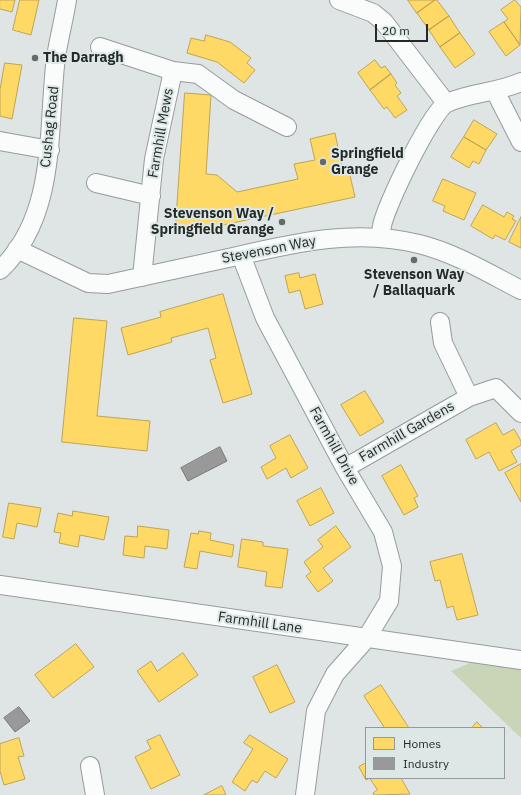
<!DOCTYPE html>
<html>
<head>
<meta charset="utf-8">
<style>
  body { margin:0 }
  #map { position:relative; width:521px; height:795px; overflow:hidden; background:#dfe4e4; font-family:"IBM Plex Sans",sans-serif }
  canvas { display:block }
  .legend { position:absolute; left:365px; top:727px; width:140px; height:52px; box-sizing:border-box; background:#dce7e6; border:1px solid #939b9a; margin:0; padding:5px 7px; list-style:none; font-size:12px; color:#252a29 }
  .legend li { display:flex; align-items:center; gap:8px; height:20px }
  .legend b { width:20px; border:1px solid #939b9a }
  .scale { position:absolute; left:375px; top:24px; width:53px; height:18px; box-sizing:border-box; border:2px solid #252a29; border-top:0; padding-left:5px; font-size:12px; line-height:14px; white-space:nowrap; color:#252a29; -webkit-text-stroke:3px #dce7e6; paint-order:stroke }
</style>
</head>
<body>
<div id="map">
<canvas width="521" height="795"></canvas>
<ul class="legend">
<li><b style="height:11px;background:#ffd966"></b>Homes</li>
<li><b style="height:11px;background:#999"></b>Industry</li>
</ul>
<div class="scale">20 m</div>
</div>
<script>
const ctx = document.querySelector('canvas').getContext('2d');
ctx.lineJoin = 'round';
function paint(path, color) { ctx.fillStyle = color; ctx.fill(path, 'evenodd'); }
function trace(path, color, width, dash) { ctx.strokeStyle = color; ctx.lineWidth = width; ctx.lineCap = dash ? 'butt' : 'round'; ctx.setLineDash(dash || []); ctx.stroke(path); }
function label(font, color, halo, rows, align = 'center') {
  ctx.font = font + ' "IBM Plex Sans",sans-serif'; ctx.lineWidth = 4; ctx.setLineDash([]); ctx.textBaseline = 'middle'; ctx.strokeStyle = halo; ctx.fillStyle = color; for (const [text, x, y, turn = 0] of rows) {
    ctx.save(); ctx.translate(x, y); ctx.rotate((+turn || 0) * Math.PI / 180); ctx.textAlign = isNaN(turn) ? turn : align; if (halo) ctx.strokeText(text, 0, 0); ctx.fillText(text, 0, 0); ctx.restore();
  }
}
paint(new Path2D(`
  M475 661 521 668V738L451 671Z`), '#cad5b7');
const homes = new Path2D(`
  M0 0H15L12 12 0 9Z
  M20 0H39L31 35 13 30Z
  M408 0H435L417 13Z
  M435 0H437L449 16 429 30 417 13Z
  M515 0 521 7 520 45 504 22 508 19 501 10Z
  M449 16 460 33 440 47 429 30Z
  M504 22 520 45 506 56 489 32Z
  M460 33 475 54 455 68 440 47Z
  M206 35 230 42 251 58 247 63 255 70 244 83 217 62 187 53 191 38 204 41Z
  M375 60 381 68 385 66 391 74 370 90 358 73Z
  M5 63 22 65 12 119 0 116V90Z
  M391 74 397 83 395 85 401 93 397 96 407 110 395 118 387 107 384 109 370 90Z
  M185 93 211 95 206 174 217 175 237 192 298 179 294 164 315 160 310 139 335 133 343 172 349 171 355 197 190 232 178 229 176 220Z
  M474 120 497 134 486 150 464 137Z
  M464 137 486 150 479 164 473 161 469 168 451 157Z
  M443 179 476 193 464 220 443 211 445 206 433 201Z
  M483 205 504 217 507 212 514 216 512 219 516 221 505 240 495 235 493 239 471 226Z
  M521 217V248L509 242Z
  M299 273 300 278 315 274 323 304 305 309 300 290 289 293 285 276Z
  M223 294 252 394 223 403 210 360 216 358 208 328 171 338 172 342 128 355 121 328 161 317 160 312Z
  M74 318 107 321 97 416 150 421 147 451 62 442Z
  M365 391 384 422 360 436 341 405Z
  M496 423 503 435 514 429 521 441V445L511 451 517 462 499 471 489 452 476 459 466 440Z
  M290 435 308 468 291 478 286 468 267 479 261 467 276 458 270 446Z
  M521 464V502L505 473Z
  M401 465 418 496 414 498 418 507 404 515 382 476Z
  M321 488 334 513 310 526 297 501Z
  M9 503 41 508 37 527 17 523 14 539 3 537Z
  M73 511 109 517 104 540 80 535 78 547 59 543 61 533 54 532 58 513 72 516Z
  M138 526 169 530 167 549 145 546 144 558 123 555 125 536 137 537Z
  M336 526 351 547 323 568 333 581 318 592 306 576 311 572 304 562 323 547 318 540Z
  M199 531 211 533 210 540 234 545 232 557 200 551 197 569 184 567 191 533 198 534Z
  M242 539 263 542V546L288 549 282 588 265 586 267 572 238 567Z
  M462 554 478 615 457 620 453 606 447 608 440 580 435 581 430 562Z
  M76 644 94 667 53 698 35 675Z
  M183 653 198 675 159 702 137 671 151 661 157 671Z
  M277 665 295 702 270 713 253 677Z
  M381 685 409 728H382L384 727 364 696Z
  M477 722 483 728H472Z
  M160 735 180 775 151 789 135 757 151 749 147 741Z
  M250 735 288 759 276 778 265 771 257 783 252 780 245 791 232 782 253 749 244 743Z
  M19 738 24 756 18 757 25 779 4 785 0 771V744Z
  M366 763V778H370L366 780 359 767Z
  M370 778H401L410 794 374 795 373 793 377 790Z
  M222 786 226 795H204Z`);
paint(homes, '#ffd966');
trace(homes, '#bea454', 1);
const industry = new Path2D(`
  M220 447 227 461 188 481 181 468Z
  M19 707 30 721 15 732 4 718Z`);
paint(industry, '#999');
trace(industry, '#767877', 1);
const minor = new Path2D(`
  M339 0 373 13 384 22 446 103
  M100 47 173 71
  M495 91 521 142
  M0 141 50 150
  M96 183 151 196
  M382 238C382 234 381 230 382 226 385 207 432 110 447 103 471 92 497 93 521 82
  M17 249 88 283 108 284C150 275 191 266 233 257 294 243 356 228 419 244 455 253 488 273 521 290
  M241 255 265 318 345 468 383 532 392 566 389 601 366 639 335 674 316 711 305 795
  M0 270C58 215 47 128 56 57 59 38 64 19 67 0
  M142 277 154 159 173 71 198 74 234 100 287 127
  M440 322 443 343 469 397
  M345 468 469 397 496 388 521 413
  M0 585 521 660
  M90 766 95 795`);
trace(minor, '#979b9b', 20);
trace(minor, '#fafbfb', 18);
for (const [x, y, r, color] of [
  [35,58,4,"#666b6a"],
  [323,162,4,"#666b6a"],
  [282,222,4,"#666b6a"],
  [414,260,4,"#666b6a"]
]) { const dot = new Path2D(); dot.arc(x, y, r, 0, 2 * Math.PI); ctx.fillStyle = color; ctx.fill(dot); trace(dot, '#dce7e6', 1.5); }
label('bold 14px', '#252a29', '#dce7e6', [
  ["The Darragh",43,58],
  ["Springfield",331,154],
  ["Grange",331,170],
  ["Stevenson Way /",274,214,"right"],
  ["Springfield Grange",274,230,"right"],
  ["Stevenson Way",414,275,"center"],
  ["/ Ballaquark",414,291,"center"]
], 'left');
label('14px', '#252a29', '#dce7e6', [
  ["Cushag Road",50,127,-84],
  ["Farmhill Mews",161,133,-80],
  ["Stevenson Way",269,250,-11],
  ["Farmhill Gardens",407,432,-30],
  ["Farmhill Drive",334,446,61],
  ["Farmhill Lane",260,623,8]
]);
</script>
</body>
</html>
